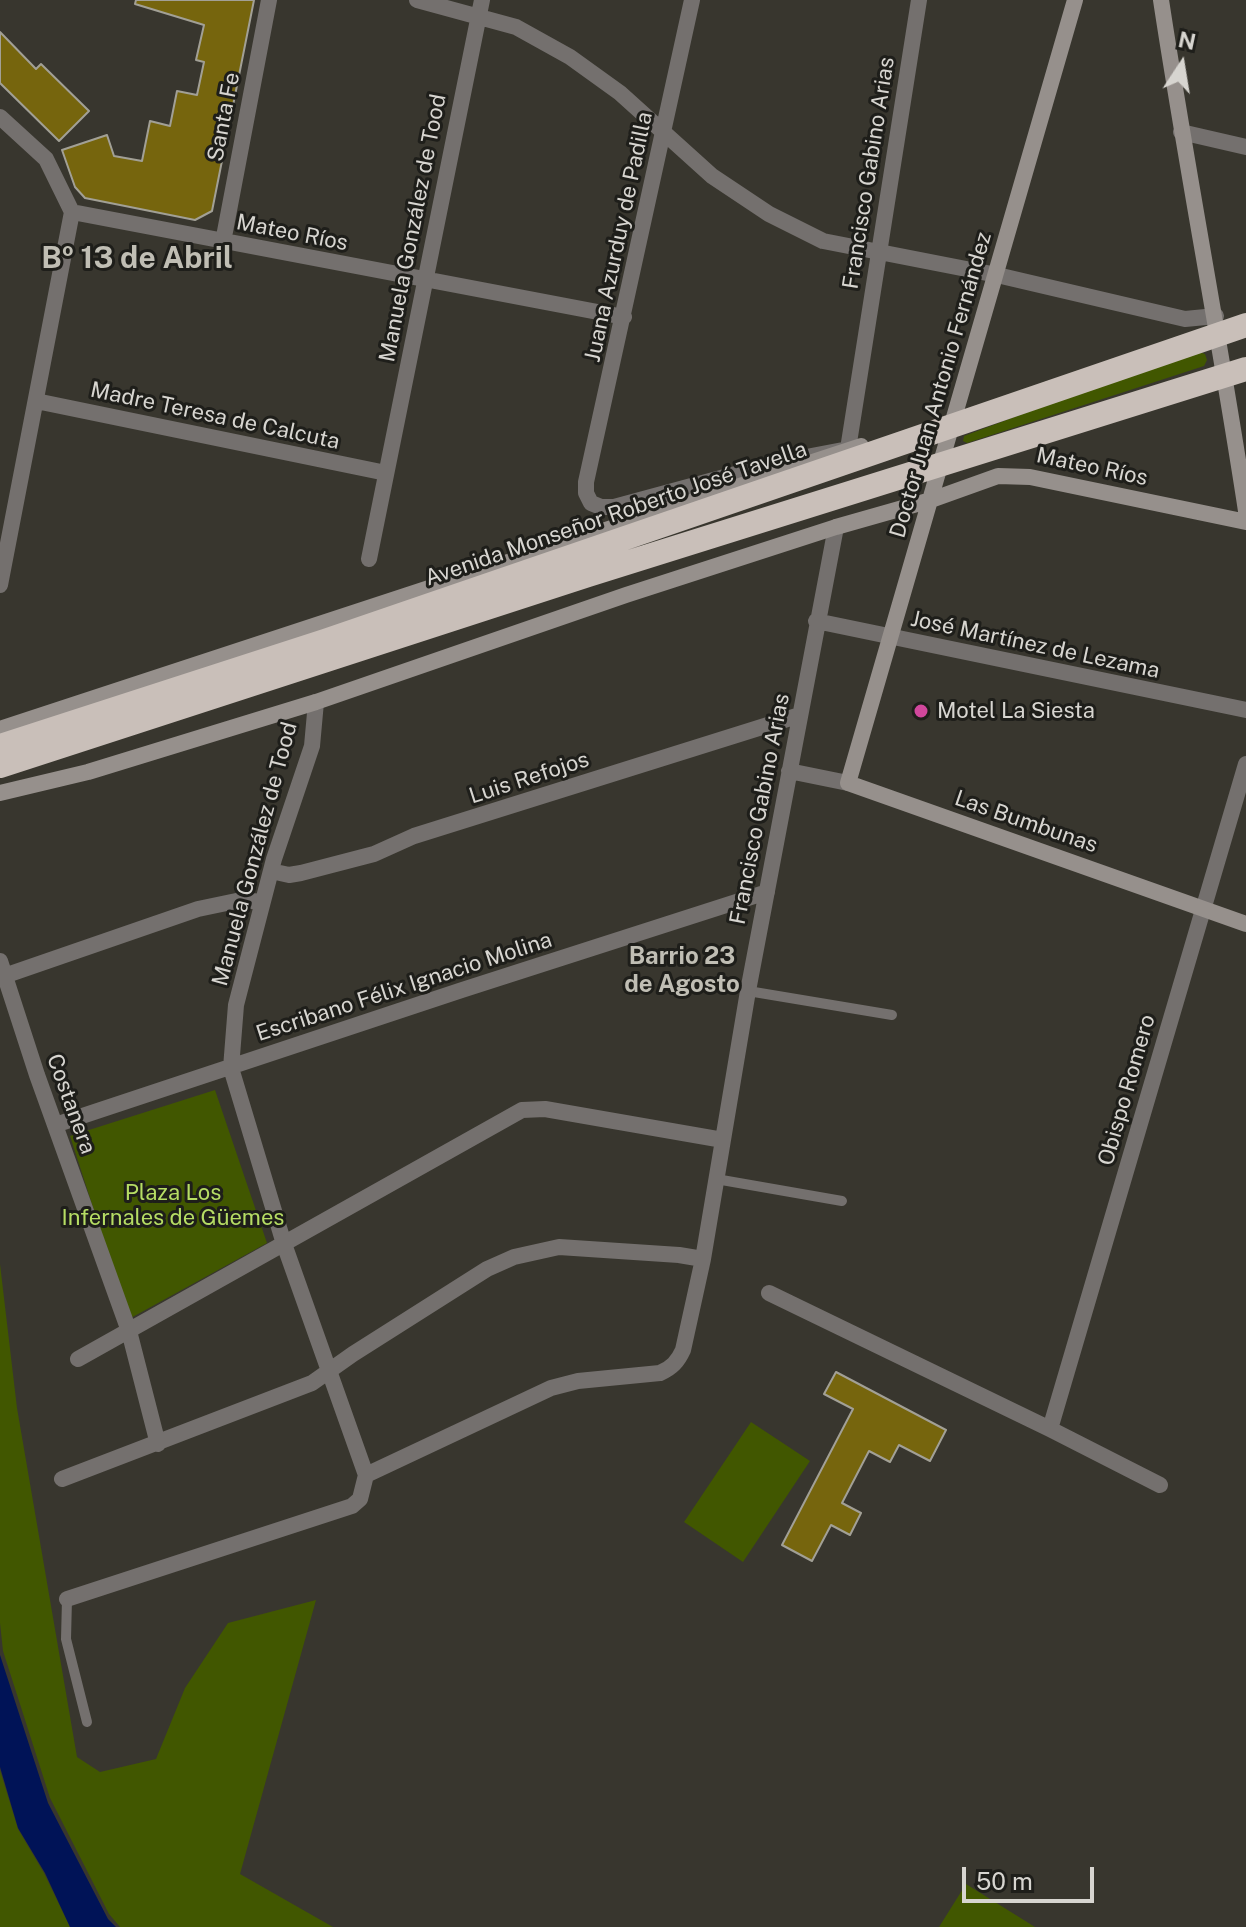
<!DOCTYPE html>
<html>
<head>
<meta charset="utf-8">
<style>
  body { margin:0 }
  #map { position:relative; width:1246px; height:1927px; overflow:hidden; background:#38362e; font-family:"Public Sans",sans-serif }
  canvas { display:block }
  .north { position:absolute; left:1142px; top:24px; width:80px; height:80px; -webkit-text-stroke:6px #1e1e1a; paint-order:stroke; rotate:12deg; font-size:22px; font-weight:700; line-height:32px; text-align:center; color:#d7d5d0 }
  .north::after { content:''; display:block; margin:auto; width:28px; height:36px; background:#d7d5d0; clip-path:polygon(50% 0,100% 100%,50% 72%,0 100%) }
  .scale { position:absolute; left:962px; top:1867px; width:132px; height:36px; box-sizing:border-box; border:4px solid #d7d5d0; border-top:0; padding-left:10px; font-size:24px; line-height:28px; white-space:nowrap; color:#d7d5d0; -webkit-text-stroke:6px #1e1e1a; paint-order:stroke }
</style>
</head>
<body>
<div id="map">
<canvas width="1246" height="1927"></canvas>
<div class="north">N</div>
<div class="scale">50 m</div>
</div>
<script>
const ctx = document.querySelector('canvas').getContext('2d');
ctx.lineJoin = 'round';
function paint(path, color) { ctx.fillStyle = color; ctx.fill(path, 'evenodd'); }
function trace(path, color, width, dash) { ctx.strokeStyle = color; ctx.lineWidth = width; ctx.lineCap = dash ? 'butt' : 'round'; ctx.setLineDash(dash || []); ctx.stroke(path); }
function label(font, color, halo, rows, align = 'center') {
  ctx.font = font + ' "Public Sans",sans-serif'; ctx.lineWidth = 6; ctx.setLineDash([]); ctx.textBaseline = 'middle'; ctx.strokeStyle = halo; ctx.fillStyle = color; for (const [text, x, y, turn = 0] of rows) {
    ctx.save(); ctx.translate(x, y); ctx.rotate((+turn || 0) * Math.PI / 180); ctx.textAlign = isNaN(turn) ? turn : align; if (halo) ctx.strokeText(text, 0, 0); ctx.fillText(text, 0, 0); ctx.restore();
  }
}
paint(new Path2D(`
  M1193 350 1205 354 1207 360 1204 366 967 443 963 441 964 436Z
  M215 1090 267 1243 129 1319 70 1136Z
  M0 1264 17 1408 77 1757 100 1772 156 1759 185 1688 228 1623 316 1600 240 1874 333 1927H120L109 1914 50 1798 3 1651 0 1623Z
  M751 1422 810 1461 743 1562 684 1522Z
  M0 1770 18 1829 44 1873 70 1927H0Z
  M966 1884 1035 1927H939Z`), '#415700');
paint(new Path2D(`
  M0 1655 48 1803 108 1919 116 1927H70L45 1873 18 1828 0 1767Z`), '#001357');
const building = new Path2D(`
  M136 0H254L212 211 195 220 85 198 75 187 62 150 107 135 114 156 142 161 150 121 170 126 177 91 197 95 204 62 196 60 204 25 135 4Z
  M0 32 36 69 41 64 89 111 59 141 0 83Z
  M836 1372 946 1430 930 1461 899 1445 890 1462 869 1451 842 1503 861 1513 850 1535 831 1525 812 1561 782 1545 853 1409 824 1394Z`);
paint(building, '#76650d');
trace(building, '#a2a096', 2);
trace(new Path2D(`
  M748 991 892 1015
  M716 1179 842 1201
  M67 1599 66 1639 87 1722`), '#74706e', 10);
trace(new Path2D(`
  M417 0 516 27 570 57 620 93 712 176 769 214 823 241 997 275 1185 319 1216 316
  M692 0 586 482V493L591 503 601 507H614L780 462 848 449 919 0
  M0 117 46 159 72 212
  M1181 132 1246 147
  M72 212 624 317
  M223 242 269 0
  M36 401 386 473
  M369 559 482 0
  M0 585 72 212
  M816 621 1246 710
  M316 702 312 746 274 859 236 1005 231 1068 284 1244 366 1475
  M789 771 848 783
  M271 871 289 875 301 873 374 854 414 836 800 715
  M0 961 37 1075 129 1331 158 1444
  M4 976 198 909 241 900 262 902
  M55 1125 462 990 767 892
  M769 1293 1050 1429 1160 1485
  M78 1359 522 1110 545 1109 723 1140
  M1050 1429 1246 764
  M62 1479 312 1383 353 1354 487 1269 514 1257 559 1247 679 1255 703 1259
  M67 1599 352 1506 360 1499 366 1475 551 1388 578 1381 660 1373C672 1368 678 1361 683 1350L703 1259 748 991 836 527`), '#74706e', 16);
trace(new Path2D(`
  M1075 0 848 783 1246 924
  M1161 0C1187 171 1220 340 1246 511
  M0 729 861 446
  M0 793 88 772 316 702 626 595 836 527 931 500 998 476 1030 477 1246 522`), '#96908c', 16);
trace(new Path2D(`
  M0 746 325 641 1246 325
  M0 766 588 575 1246 369`), '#c9bfb9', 24);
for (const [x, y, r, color] of [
  [921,711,8,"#d1479c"]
]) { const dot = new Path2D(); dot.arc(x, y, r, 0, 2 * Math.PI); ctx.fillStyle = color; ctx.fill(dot); trace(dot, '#1e1e1a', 3); }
label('22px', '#d7d5d0', '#1e1e1a', [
  ["Santa Fe",224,117,-79],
  ["Francisco Gabino Arias",869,173,-81],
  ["Manuela González de Tood",413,228,-79],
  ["Mateo Ríos",292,233,11],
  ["Juana Azurduy de Padilla",619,237,-78],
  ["Doctor Juan Antonio Fernández",941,385,-74],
  ["Madre Teresa de Calcuta",215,416,12],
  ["Mateo Ríos",1092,467,12],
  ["Avenida Monseñor Roberto José Tavella",616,514,-19],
  ["José Martínez de Lezama",1035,645,12],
  ["Luis Refojos",529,778,-18],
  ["Francisco Gabino Arias",760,809,-79],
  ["Las Bumbunas",1026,822,19],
  ["Manuela González de Tood",255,854,-75],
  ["Escribano Félix Ignacio Molina",404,987,-18],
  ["Obispo Romero",1127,1090,-74],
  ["Costanera",71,1104,70]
]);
label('22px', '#d7d5d0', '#1e1e1a', [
  ["Motel La Siesta",937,711]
], 'left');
label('22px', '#b6dd64', '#1e1e1a', [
  ["Plaza Los",173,1193],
  ["Infernales de Güemes",173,1218]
]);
label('bold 24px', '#c0beb4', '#1e1e1a', [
  ["Barrio 23",682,957],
  ["de Agosto",682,985]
]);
label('bold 30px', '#c0beb4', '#1e1e1a', [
  ["Bº 13 de Abril",137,259]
]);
</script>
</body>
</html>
